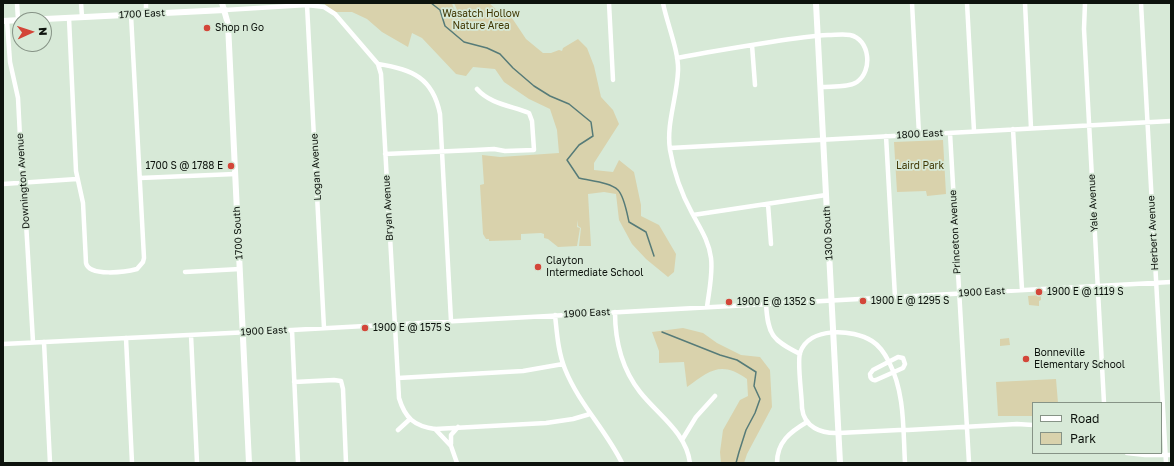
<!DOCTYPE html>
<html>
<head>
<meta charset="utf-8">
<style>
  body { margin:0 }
  #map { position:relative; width:1174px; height:466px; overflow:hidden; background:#d7e9d7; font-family:"Golos Text",sans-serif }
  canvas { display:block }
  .frame { position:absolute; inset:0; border:4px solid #0d130d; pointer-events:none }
  .legend { position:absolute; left:1032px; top:402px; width:130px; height:52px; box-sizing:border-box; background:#d7e9d7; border:1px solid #869386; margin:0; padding:5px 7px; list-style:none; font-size:12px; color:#0d130d }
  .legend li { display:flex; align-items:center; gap:8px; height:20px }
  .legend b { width:20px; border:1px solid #869386 }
  .north { position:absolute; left:12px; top:12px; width:40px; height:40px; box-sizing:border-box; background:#d7e9d7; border:1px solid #869386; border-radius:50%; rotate:87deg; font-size:11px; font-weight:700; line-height:16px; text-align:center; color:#0d130d }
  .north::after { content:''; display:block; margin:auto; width:14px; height:18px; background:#d34639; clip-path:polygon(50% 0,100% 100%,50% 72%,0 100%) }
</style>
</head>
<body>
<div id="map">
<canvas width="1174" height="466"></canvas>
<div class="frame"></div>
<ul class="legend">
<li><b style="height:5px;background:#fff"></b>Road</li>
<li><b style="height:11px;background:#d9d2ac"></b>Park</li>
</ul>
<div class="north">N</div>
</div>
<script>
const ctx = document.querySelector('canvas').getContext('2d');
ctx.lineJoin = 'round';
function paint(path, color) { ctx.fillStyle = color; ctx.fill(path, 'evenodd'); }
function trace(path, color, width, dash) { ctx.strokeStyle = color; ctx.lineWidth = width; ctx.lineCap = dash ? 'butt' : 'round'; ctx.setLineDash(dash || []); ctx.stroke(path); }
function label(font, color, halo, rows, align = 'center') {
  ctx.font = font + ' "Golos Text",sans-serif'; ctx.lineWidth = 3.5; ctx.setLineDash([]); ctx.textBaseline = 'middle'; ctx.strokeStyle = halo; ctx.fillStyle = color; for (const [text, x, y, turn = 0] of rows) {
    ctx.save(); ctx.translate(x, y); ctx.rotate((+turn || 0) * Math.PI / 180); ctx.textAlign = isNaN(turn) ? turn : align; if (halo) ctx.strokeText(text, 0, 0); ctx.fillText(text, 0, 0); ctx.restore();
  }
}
paint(new Path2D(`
  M323 3H452L456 17 458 12 454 3H489L499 12 512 18 526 39 543 53H551L559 50 562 51 563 48 578 39 587 48 594 66 601 97 613 110 619 124 594 163V170L613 172 619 160 634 172 641 205V216L659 225 676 254 674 272 668 277 646 259 632 244 619 220 616 194 604 192 588 194 591 246H579L581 228 578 226V220L577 227 580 228 577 246 558 247 548 239 544 238V234L541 233 521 234V240L489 241V239H486L483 234 480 185 484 184 482 155 500 157 559 153 557 130 550 109 529 99 504 82 495 69 473 67 466 76 456 74 422 38 412 33 408 47 382 32 367 19 352 12H335Z
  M943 140 946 194 927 196 926 191 897 192 894 142Z
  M1041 295V300L1039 301V306L1029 305 1028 296Z
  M683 328 703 333 717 343 741 355 760 357 770 370 772 407 747 454 744 463H721L720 452 723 430 740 400 748 396 747 379C721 360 709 371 687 387L684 362 659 363V351L652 332Z
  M1009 338 1010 345 1000 346V339Z
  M1056 379 1058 403H1033V416H998L996 382Z`), '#d9d2ac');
trace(new Path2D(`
  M431 3 440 10 445 26 464 42 487 48 500 54 513 68 534 86 550 96 569 104 591 122 593 136 579 145 567 160 579 178C590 181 610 182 618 190 624 196 627 213 629 222L646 232 654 256
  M662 332 720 355 737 360 756 372 754 386 760 399 755 413 746 430 739 452 736 463`), '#567b78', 1.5);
trace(new Path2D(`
  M17 3 18 20
  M81 3 82 17
  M146 3V14
  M609 3 613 80
  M663 3C667 24 679 51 678 71 677 98 666 124 670 150 674 173 681 193 692 213 700 228 709 241 711 258 713 274 709 291 707 307
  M912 3 919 134
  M967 3 974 131
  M1025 3 1031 128
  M1085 3 1084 29 1104 403
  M1141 3 1166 463
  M307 5 324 328
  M225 10 307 5 324 7 335 14 378 64 381 74 399 398C405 418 414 426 435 429L546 423 573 419 590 414
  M69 18 76 171 83 203 86 263C89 277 126 272 137 269L143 262 144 258 131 15
  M7 21 10 62 18 98 22 176 24 188 33 342
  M752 45 755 85
  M677 58C708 52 739 47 771 42 790 39 809 36 828 35 835 35 843 34 850 35 870 39 873 71 857 82 848 88 831 86 821 87
  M378 64C412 69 433 78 440 114L451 321
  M1013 129 1022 290
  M950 133 969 463
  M886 136 895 297
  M670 148 1171 121
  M385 154 475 150 494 149 505 151 534 150 532 121 529 113C512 106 490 104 477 89
  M140 178 235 174
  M3 184 77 179
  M768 204 771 244
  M693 215 826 195
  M185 272 240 269
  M766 304C768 335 772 340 800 354
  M615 312C615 340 622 369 640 392 658 415 686 432 690 463
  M555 315C557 333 558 352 565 369 579 404 606 430 622 463
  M292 330 298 463
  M191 335 197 463
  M126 338 132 463
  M44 342 50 463
  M3 344 292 330 1171 282
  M898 357 903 358 905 364 903 368 876 380C872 381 870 378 870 374L873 370Z
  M398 378 523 371 563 364
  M294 382 334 380 341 381 343 389 346 463
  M435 429 451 446 457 463
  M398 430 410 419
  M682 440 696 417 715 396
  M451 444V435L458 427
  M1127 453 1145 455H1171
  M777 463C777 442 790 432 807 422
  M905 463C903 429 905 393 889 362 885 354 880 346 872 341 853 329 809 326 800 353 797 363 802 395 802 408 804 427 821 434 839 433L899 430H908L1017 424 1033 425`), '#fff', 4.5);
trace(new Path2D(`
  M222 3 228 24 249 463
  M816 3 840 463
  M25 20 225 10
  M3 21 20 20`), '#fff', 6);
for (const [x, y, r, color] of [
  [207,28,4,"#d34639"],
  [231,166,4,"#d34639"],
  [538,267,4,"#d34639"],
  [1039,292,4,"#d34639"],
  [863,301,4,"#d34639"],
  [729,302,4,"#d34639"],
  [365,328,4,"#d34639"],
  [1026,359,4,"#d34639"]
]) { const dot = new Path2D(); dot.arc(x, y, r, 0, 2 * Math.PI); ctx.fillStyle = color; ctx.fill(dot); trace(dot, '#d7e9d7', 1.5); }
label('10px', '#0d130d', '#d7e9d7', [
  ["1700 East",142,14,-3],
  ["1800 East",920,134,-3],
  ["Logan Avenue",316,167,-93],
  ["Downington Avenue",23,181,-94],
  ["Yale Avenue",1093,203,-93],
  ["Bryan Avenue",388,208,-93],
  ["Princeton Avenue",955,232,-93],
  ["1700 South",238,233,-93],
  ["1300 South",828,233,-93],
  ["Herbert Avenue",1153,233,-93],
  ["1900 East",982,292,-3],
  ["1900 East",587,313,-3],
  ["1900 East",264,331,-3]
]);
label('10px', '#3f3602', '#d7e9d7', [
  ["Wasatch Hollow",481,14],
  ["Nature Area",481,26],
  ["Laird Park",920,166]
]);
label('10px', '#0d130d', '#d7e9d7', [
  ["Shop n Go",215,28],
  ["1700 S @ 1788 E",223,166,"right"],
  ["Clayton",546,261],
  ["Intermediate School",546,273],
  ["1900 E @ 1119 S",1047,292],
  ["1900 E @ 1295 S",871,301],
  ["1900 E @ 1352 S",737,302],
  ["1900 E @ 1575 S",373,328],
  ["Bonneville",1034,353],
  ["Elementary School",1034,365]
], 'left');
</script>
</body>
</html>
